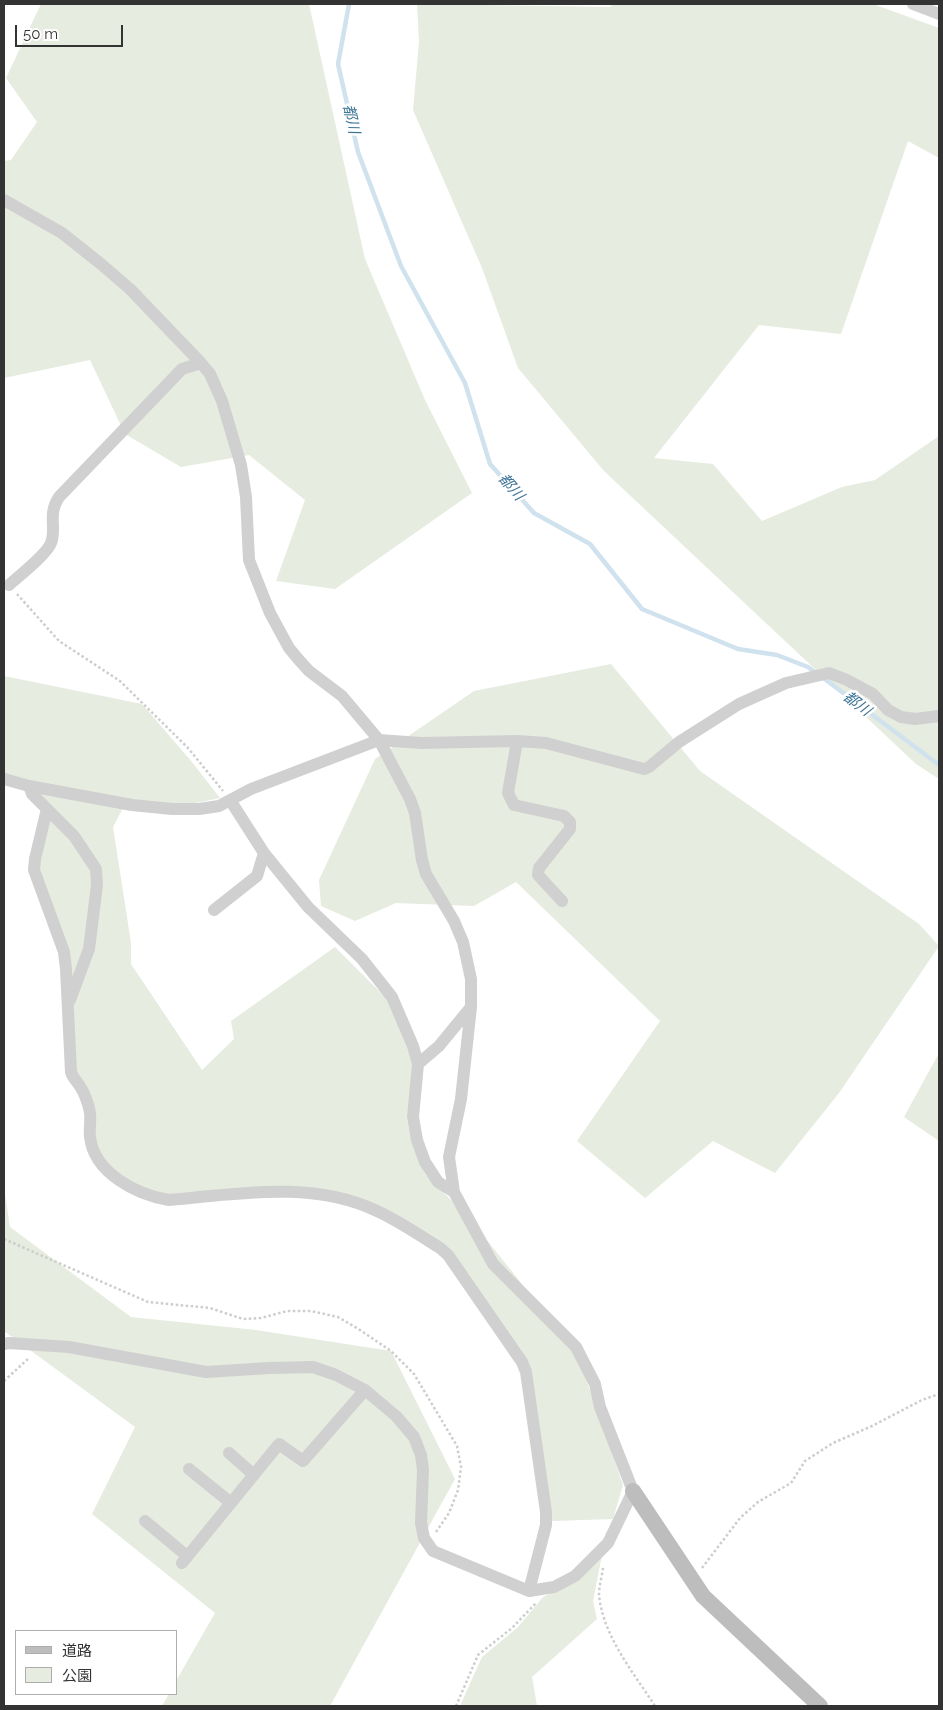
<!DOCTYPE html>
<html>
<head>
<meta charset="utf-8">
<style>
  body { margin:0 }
  #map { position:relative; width:943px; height:1710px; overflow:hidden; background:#fff; font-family:Raleway,"Noto Sans JP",sans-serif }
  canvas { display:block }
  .frame { position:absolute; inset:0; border:5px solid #333; pointer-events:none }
  .legend { position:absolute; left:15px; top:1630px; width:162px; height:65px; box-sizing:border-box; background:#fff; border:1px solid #adadad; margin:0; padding:6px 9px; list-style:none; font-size:15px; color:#333 }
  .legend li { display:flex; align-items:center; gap:10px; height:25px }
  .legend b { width:25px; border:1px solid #adadad }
  .scale { position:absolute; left:15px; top:25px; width:108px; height:22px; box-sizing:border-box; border:2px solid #333; border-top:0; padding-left:6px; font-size:15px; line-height:18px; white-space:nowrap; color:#333; -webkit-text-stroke:4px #fff; paint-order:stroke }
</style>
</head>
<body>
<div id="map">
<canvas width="943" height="1710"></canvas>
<div class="frame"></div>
<ul class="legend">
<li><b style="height:6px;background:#bdbdbd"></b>道路</li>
<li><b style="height:14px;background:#e6ecdf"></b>公園</li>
</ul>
<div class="scale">50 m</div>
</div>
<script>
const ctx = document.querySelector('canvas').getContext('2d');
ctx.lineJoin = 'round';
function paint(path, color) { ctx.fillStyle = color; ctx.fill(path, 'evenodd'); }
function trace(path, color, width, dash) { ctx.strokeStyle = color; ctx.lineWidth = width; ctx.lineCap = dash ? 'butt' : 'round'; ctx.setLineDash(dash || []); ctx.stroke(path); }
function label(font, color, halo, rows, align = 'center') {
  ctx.font = font + ' Raleway,"Noto Sans JP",sans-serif'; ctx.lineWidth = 5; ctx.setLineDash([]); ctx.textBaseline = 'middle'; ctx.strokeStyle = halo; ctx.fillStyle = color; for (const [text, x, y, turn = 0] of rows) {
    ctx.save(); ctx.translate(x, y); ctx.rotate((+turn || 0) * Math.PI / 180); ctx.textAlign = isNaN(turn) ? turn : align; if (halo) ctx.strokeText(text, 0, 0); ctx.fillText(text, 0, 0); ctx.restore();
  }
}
paint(new Path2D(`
  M41 4H309L365 259 425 400 472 493 335 589 276 581 305 500 249 455 181 467 125 434 90 360 4 378V161L11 160 37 122 6 78Z
  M417 4 610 7 613 4H873L939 28V158L908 141 841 334 759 325 654 458 713 464 762 521 842 487 875 480 939 436V779L916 764 604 471 518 368 482 268 413 110 419 42Z
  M611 664 700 771 919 924 939 946 839 1093 775 1173 713 1141 645 1198 577 1141 660 1021 516 882 474 906 396 903 355 921 321 906 319 880 375 759 474 691Z
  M4 676 142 704 192 762 220 798 185 805 117 798 4 775Z
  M39 794 123 808 113 827 131 943V964L202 1070 234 1039 231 1021 335 947 389 1001 410 1053 413 1069 407 1118 410 1135 426 1175 470 1219 577 1353 623 1485 613 1519 552 1521 529 1365 449 1251 349 1197 164 1195 142 1188 120 1177 105 1161 94 1141 75 1074 71 1011 39 865 49 816Z
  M939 1053V1141L904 1117Z
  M4 1187 10 1227 131 1317 256 1330 391 1351 455 1479 330 1706H162L169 1694H176V1681L215 1613 92 1514 135 1427 4 1331Z
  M602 1555 593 1601 597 1619 532 1677 537 1706H460L482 1657 518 1627 543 1597 562 1588Z`), '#e6ecdf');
trace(new Path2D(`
  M349 4 338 64 358 152 401 266 465 383 490 464 534 513 590 544 642 609 738 649 777 655 808 667 816 673
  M822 677 939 765`), '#cfe2ee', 4.5);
trace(new Path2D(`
  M17 594 59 641 120 681 188 748 223 791
  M4 1239 148 1302 210 1308 243 1319 261 1318 287 1311H311L338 1317 357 1328 391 1351 414 1374 457 1446 461 1467 458 1490 449 1513 436 1532
  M4 1381 29 1358
  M603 1568C602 1576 599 1586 599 1595 603 1636 633 1672 655 1706
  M702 1568 740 1518 758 1502 791 1483 805 1461 833 1443 872 1426 922 1400 939 1394
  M456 1706 478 1655 512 1628 536 1603`), '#cdcdcd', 2.5, [2.5, 2.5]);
trace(new Path2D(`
  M913 4 939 14
  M4 200 62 233 101 264 130 289 201 363 210 374 222 401 241 465 246 497 249 560 270 613 289 648 299 660 309 671 342 696 379 740 410 799 415 813 422 860 426 874 454 921 463 942 471 979V1007L461 1099 449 1157 454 1192 493 1264 576 1347 595 1384 600 1407 633 1491 608 1543 575 1576 554 1587 529 1591 433 1551 424 1538 421 1523 423 1470 421 1455 414 1437 396 1416 365 1390 336 1375 313 1367 269 1368 206 1372 69 1347 9 1343 4 1344
  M9 585C19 576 47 554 51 543 57 527 47 515 59 497L182 369 201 363
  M517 741 508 793 514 805 564 816 570 822V829L539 868 538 875 562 901
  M4 779 29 786 132 805 172 809H199L219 806 251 789 379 740 421 743 517 741 546 743 644 769 649 767 679 742 739 704 786 683 829 673 847 680 873 694 888 710 901 717 915 719 939 716
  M29 786 32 794 74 836 96 869 97 885 89 949 70 1000
  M230 800 264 853 308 907 362 959 392 997 413 1046 418 1064 413 1117 417 1140 425 1162 438 1182 454 1192
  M47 809 35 859 34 870 64 952 66 969 71 1072C73 1079 78 1082 81 1088 85 1094 89 1106 90 1113 91 1121 89 1129 90 1137 94 1173 137 1195 169 1200 236 1194 313 1180 377 1211 399 1221 419 1235 440 1248L448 1255 522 1362 526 1372 546 1512V1525L529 1591
  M214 910 257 876 264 853
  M418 1064 439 1046 471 1007
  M229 1453 254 1475
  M189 1469 231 1503
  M145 1521 187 1556
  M182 1563 279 1444 303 1461 365 1390`), '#d0d0d0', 12);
trace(new Path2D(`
  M633 1491 703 1596 820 1706`), '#bdbdbd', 16);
label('italic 15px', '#3f7597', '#fff', [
  ["都川",351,119,77],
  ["都川",511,487,49],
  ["都川",857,704,37]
]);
</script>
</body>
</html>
